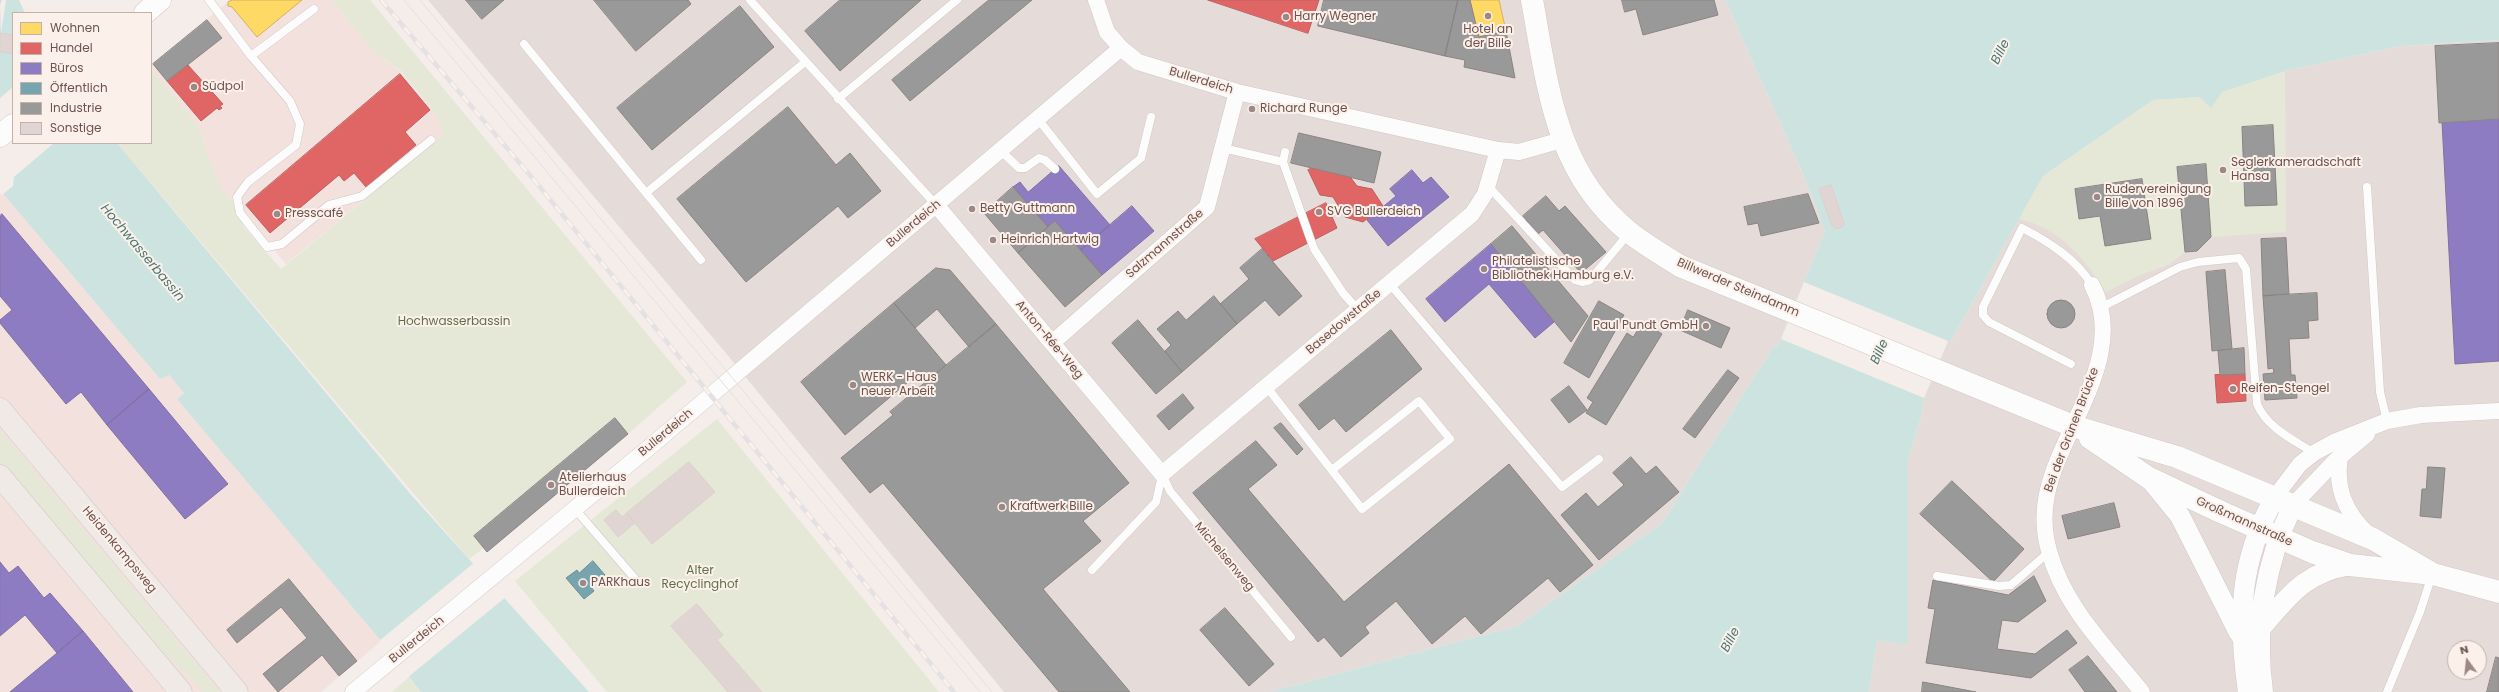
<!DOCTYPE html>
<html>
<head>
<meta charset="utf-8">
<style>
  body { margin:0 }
  #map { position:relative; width:2499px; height:692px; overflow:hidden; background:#f4edea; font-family:Poppins,sans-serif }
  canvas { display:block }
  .legend { position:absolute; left:12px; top:12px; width:140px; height:132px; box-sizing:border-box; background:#fcf1ea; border:1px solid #c3b1ac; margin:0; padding:5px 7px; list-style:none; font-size:12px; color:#6e524e }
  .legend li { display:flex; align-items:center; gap:8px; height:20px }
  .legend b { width:20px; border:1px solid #c3b1ac }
  .north { position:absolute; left:2447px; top:640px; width:40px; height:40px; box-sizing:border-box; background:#fcf1ea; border:1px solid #c3b1ac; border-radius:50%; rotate:345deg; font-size:11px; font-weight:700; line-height:16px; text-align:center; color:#6e524e }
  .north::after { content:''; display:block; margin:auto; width:14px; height:18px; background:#9d8885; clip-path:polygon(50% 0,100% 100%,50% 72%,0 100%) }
</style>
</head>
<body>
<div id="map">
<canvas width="2499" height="692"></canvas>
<ul class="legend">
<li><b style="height:11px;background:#ffd966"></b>Wohnen</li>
<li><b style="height:11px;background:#e06666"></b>Handel</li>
<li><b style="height:11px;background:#8e7cc3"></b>Büros</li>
<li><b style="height:11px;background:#76a5af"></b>Öffentlich</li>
<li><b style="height:11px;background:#999"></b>Industrie</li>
<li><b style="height:11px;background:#e0d5d3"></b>Sonstige</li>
</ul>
<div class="north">N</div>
</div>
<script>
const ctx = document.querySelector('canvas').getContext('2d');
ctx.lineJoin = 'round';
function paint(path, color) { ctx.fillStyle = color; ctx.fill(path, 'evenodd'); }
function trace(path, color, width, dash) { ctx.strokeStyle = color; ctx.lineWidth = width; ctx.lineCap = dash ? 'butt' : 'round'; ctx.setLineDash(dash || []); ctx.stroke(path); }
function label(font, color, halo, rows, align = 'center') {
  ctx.font = font + ' Poppins,sans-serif'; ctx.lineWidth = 4; ctx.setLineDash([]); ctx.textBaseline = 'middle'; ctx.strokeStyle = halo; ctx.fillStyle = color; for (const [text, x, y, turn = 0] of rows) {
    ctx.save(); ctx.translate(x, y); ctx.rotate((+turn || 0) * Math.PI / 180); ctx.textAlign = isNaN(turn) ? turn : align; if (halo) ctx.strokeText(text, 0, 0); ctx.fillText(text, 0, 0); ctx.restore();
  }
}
paint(new Path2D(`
  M230 0H331L374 52 400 71 434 112 444 134 286 264 220 186 197 124 151 69V66Z
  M0 190 160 379 169 375 184 393 177 399 381 641 321 692H0Z`), '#f3e1de');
paint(new Path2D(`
  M428 0H1725L1806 181 1825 231 1777 347 1774 346 1662 523 1517 626 1269 692H1004L725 352Z
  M2499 40V692H1869L1877 641 1907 643V463L1921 417 1924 398 1948 341H1951L2043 176 2200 97 2285 71 2400 46ZM2455 648H2479V672H2455Z`), '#e5dcd9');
paint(new Path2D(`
  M331 0H370L687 382 628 434 474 536 484 548 469 559 117 143H151V69L197 124 220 186 244 214 243 226 281 269 444 134 434 112 401 71 374 52Z
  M2285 71 2286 232 2211 237 2197 251 2185 252 2170 264 2138 276 2106 292C2084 258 2061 229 2019 219L2043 176 2153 100 2200 97Z
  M717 419 939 692H607L515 581Z
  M0 430 220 692H203L188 675 137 629 0 462Z
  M409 677 421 692H392Z`), '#e5e8d6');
paint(new Path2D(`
  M0 0H19L25 13H13V143H117L413 497 589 692H421L381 641 177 399 184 393 169 375 160 379 0 190Z
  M1725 0H2499V40L2400 46 2285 71 2222 92 2211 108 2200 97 2153 100 2043 176 1951 341H1948L1924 398 1921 417 1907 463V644L1877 641 1869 692H1269L1517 626 1662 523 1774 346 1777 347 1825 231 1806 181Z`), '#cde3e0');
paint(new Path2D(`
  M2 0H6L1 33 0 5Z
  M13 87V143H54L14 177 13 186 2 195 0 193V98Z
  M1804 282 1948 341 1924 398 1781 339Z
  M475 562 506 597 407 678 379 641Z`), '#f4edea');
const homes = new Path2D(`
  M233 0H302L257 37 232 7 228 6V2Z
  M1470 0H1499L1506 31 1479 37Z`);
paint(homes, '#ffd966');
trace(homes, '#d4b05f', 1);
const shops = new Path2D(`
  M1208 0H1319L1308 33Z
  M187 64 223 104 220 106 222 108 219 110 217 108 201 121 167 81Z
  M400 74 430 110 405 132 416 145 366 187 354 173 344 181 339 175 270 233 246 205Z
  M1317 166 1348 174 1357 186 1372 189 1383 206 1363 222 1345 217 1333 197 1320 195 1308 170Z
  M1326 203 1337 228 1273 261 1255 239Z
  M2245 374 2246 401 2217 403 2215 375Z`);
paint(shops, '#e06666');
trace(shops, '#be605f', 1);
const offices = new Path2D(`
  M2499 119V361L2455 364 2442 122Z
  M1059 166 1110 225 1081 250 1055 221 1048 227 1013 187 1020 182 1028 192Z
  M1412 170 1423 183 1431 177 1449 197 1388 246 1367 220 1396 196 1390 189Z
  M1132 206 1154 231 1102 275 1081 250Z
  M2 214 149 389 107 425 81 392 66 404 0 323V320L12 310 0 296V216Z
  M1491 244 1554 322 1535 338 1489 284 1445 322 1426 299Z
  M149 389 228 484 185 519 107 425Z
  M0 562 9 573 18 566 44 598 50 593 83 631 57 653 25 615 0 636Z
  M83 631 133 692H10L57 653Z`);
paint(offices, '#8e7cc3');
trace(offices, '#846fa0', 1);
const public = new Path2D(`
  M593 561 605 575 591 587 594 591 584 599 566 578 577 570 579 573Z`);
paint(public, '#76a5af');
trace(public, '#748c92', 1);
const industry = new Path2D(`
  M466 0H504L482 19Z
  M594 0H688L691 4 636 51Z
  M840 0H921L840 71 805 31Z
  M989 0H1032L910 101 892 80Z
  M1324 0H1458L1445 56 1318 26Z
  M1458 0H1470L1479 37 1506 31 1515 78 1464 67 1465 60 1445 56Z
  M1622 0H1714L1718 15 1643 35 1636 9 1625 12Z
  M740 6 774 47 652 150 617 108Z
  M207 20 222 38 167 81 153 64Z
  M2499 43V119L2439 123 2435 46Z
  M788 107 836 165 850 153 881 191 848 218 838 206 746 282 677 199Z
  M2273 125 2277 205 2245 206 2242 127Z
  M1299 133 1381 152 1374 183 1291 163Z
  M2206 164 2211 237 2197 251 2185 252 2177 167Z
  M2142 179 2151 239 2105 246 2100 216 2079 219 2075 189Z
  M1013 187 1048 227 1018 253 984 213Z
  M1808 194 1819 223 1761 236 1758 223 1748 225 1744 207Z
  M1546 196 1559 211 1565 206 1606 252 1581 273 1543 230 1538 234 1523 216Z
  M1055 221 1102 275 1065 307 1018 253Z
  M1512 226 1588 316 1571 342 1491 244Z
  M2286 238 2289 294 2263 296 2261 239Z
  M1262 249 1302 296 1279 316 1265 300 1237 324 1220 304 1249 279 1240 268Z
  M936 268 950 270 996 324 969 347 937 309 915 328 894 303Z
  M2225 270 2232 349 2212 351 2206 272Z
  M2317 293 2318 320 2308 321 2309 338 2289 339 2291 375H2295L2297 398 2265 400 2263 374 2274 373 2273 368 2268 369 2263 296Z
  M1214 296 1237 324 1182 372 1165 351 1171 345 1157 329 1178 311 1186 320Z
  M2047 314a14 14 0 1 1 28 0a14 14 0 1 1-28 0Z
  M1599 301 1624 315 1589 378 1564 363Z
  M894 303 946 365 929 380 921 371 845 435 801 382Z
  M1688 310 1730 328 1721 348 1680 330Z
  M1138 320 1182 372 1156 394 1112 343Z
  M1643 322 1662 334 1606 425 1586 413 1593 402 1587 398 1627 333 1633 337Z
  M996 324 1129 483 1083 521 1101 541 1043 589 1130 692H1059L883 483 870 493 841 458 893 415 890 412Z
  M1391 330 1422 369 1346 432 1334 418 1319 430 1299 405Z
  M2244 348 2245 374 2220 375 2218 351Z
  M1728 370 1739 378 1695 438 1683 429Z
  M1569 386 1587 410 1569 423 1551 400Z
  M1183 394 1194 408 1169 430 1157 416Z
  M615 418 628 434 487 552 474 536Z
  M1281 423 1303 449 1297 455 1274 428Z
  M1256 441 1277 465 1248 489 1344 602 1509 464 1593 565 1560 592 1548 578 1481 634 1465 616 1432 644 1396 601 1365 627 1369 633 1341 657 1324 637 1318 642 1193 493Z
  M1631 457 1646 474 1656 466 1679 492 1599 560 1561 515 1586 493 1598 507 1624 485 1613 473Z
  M2428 467 2445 468 2441 518 2420 516 2422 489H2426Z
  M1952 481 2024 549 1993 582 1920 514Z
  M2114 503 2120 527 2068 539 2062 516Z
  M2034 576 2046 601 2018 622 2002 620 1997 649 2035 654 2067 630 2077 643 2031 678 1926 663 1935 609 1928 608 1933 580 2008 595Z
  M289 579 357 661 339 676 322 655 278 692 263 674 307 638 281 607 237 643 227 630Z
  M1225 608 1274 664 1249 686 1200 630Z
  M2088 656 2117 692H2085L2069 670Z
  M2496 657 2499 658V692H2487Z
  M1923 682 1976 692H1922Z`);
paint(industry, '#999');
trace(industry, '#8c8482', 1);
const building = new Path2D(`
  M1 33 13 35V54L0 52Z
  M1831 185 1844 223 1842 227 1836 229 1832 226 1819 189Z
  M689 462 715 492 652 544 627 513Z
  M616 510 622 517 627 513 635 523 618 537 604 520Z
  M697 604 723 635 717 640 762 692H728L671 626Z`);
paint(building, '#e0d5d3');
trace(building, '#dcd0cd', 1);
const service = new Path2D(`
  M209 0 251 56 290 101 300 124 296 145 248 182 237 197 240 213 267 247 282 244 329 205 362 196 431 140
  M750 0 937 206
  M524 44 646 193 805 62
  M251 56 314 9
  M838 99 957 0
  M1038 119 1097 194 1141 158 1151 117
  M1223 148 1283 162 1285 152
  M1001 151 1019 168H1025L1039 158 1045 160 1055 169
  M1283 162 1314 249 1343 293 1358 310
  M1488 186 1575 280 1582 282 1590 280 1629 233
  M2367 187 2380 392 2387 421
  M646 193 701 260
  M1389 283 1562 487 1599 459
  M2102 307 2180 267 2198 262 2239 258 2246 269 2257 404C2267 428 2294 440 2314 453
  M2071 364 1989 322 1983 315V307L2022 228C2049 242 2076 259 2092 285
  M1266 386 1362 509 1450 439 1419 401 1332 470
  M1162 474 1170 491 1291 637
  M575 509 637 581
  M1092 570 1156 502 1162 475
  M1937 576 1999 586 2011 585 2049 552
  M2387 692 2420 612 2432 575`);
const minor = new Path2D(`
  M1096 0 1107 32 1121 48
  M937 206 1162 474 1472 214 1485 194 1498 150
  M2092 285C2129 356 2061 427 2047 494 2043 513 2044 533 2049 551 2064 607 2107 648 2142 692
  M1052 343 1207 207 1237 92
  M2340 456C2335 488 2345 513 2369 535
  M2275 497 2300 464 2314 453 2334 442 2387 421 2421 415 2499 411
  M2293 505 2336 460 2367 434
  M353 692 652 445 1121 48 1138 62 1237 92 1498 150 1519 152 1562 140`);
const tertiary = new Path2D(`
  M2149 478 2180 516 2239 633
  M2260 629C2289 596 2305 572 2350 565
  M2248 692C2238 620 2238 563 2275 497
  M2263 692C2254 628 2265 563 2293 505`);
const secondary = new Path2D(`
  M1532 0C1548 87 1555 172 1629 232 1645 245 1663 255 1680 266L2073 426 2177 457 2373 539 2433 574
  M145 13 160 0
  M0 136 13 125
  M2090 438 2149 478 2221 512 2312 552 2350 565 2433 574 2499 592`);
const primary = new Path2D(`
  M0 409 237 692
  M0 476 181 692`);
trace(service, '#d1c8c5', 9);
trace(minor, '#d1c8c5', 17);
trace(tertiary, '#d1c8c5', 21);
trace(secondary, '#d3c9c6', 23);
trace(primary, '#d3c9c7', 23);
trace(service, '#fdfcfc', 8);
trace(minor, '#fdfcfc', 16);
trace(tertiary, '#fdfcfc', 20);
trace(secondary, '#fdfcfc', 22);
trace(primary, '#f0eae6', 22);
trace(new Path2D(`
  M404 0 980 692
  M420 0 992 692`), '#e3e1e3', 1);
const rail = new Path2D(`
  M381 0 534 180 954 692`);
trace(rail, '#e3e1e3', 4.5);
trace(rail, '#fcf1ea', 3, [9]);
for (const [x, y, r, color] of [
  [1488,16,4,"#9d8885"],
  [1286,17,4,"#9d8885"],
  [194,87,4,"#9d8885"],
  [1252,109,4,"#9d8885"],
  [2223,170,4,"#9d8885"],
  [2097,197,4,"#9d8885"],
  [972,209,4,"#9d8885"],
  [1319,212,4,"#9d8885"],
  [277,214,4,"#9d8885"],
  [993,240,4,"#9d8885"],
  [1484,269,4,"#9d8885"],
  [1706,326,4,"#9d8885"],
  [853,385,4,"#9d8885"],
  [2233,389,4,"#9d8885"],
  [551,485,4,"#9d8885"],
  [1002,507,4,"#9d8885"],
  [583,583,4,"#9d8885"]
]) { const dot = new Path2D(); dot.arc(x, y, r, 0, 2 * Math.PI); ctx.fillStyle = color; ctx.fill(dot); trace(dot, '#fcf1ea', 1.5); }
label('12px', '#6e524e', '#fcf1ea', [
  ["Harry Wegner",1294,17],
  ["Hotel an",1488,30,"center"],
  ["der Bille",1488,44,"center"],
  ["Südpol",202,87],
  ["Richard Runge",1260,109],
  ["Seglerkameradschaft",2231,163],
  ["Hansa",2231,177],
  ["Rudervereinigung",2105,190],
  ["Bille von 1896",2105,204],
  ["Betty Guttmann",980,209],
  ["SVG Bullerdeich",1327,212],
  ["Presscafé",285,214],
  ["Heinrich Hartwig",1001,240],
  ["Philatelistische",1492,262],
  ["Bibliothek Hamburg e.V.",1492,276],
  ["Paul Pundt GmbH",1698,326,"right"],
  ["WERK - Haus",861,378],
  ["neuer Arbeit",861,392],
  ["Reifen-Stengel",2241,389],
  ["Atelierhaus",559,478],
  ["Bullerdeich",559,492],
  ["Kraftwerk Bille",1010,507],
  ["PARKhaus",591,583]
], 'left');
label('12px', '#6e524e', '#fcf1ea', [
  ["Bullerdeich",1201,81,17],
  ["Bullerdeich",914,224,-40],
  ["Salzmannstraße",1165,244,-41],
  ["Billwerder Steindamm",1738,288,23],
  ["Basedowstraße",1344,322,-40],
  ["Anton-Rée-Weg",1049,340,50],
  ["Bei der Grünen Brücke",2072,430,-69],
  ["Bullerdeich",666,433,-40],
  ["Großmannstraße",2244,522,24],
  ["Heidenkampsweg",119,550,50],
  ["Michelsenweg",1224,557,50],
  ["Bullerdeich",417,640,-39]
]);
label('12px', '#5e7248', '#fcf1ea', [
  ["Hochwasserbassin",454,322],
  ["Alter",700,571],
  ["Recyclinghof",700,585]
]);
label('italic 13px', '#477775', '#fcf1ea', [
  ["Bille",2001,52,-63],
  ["Hochwasserbassin",142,253,50],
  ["Bille",1880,352,-66],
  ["Bille",1731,640,-62]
]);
</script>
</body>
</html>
